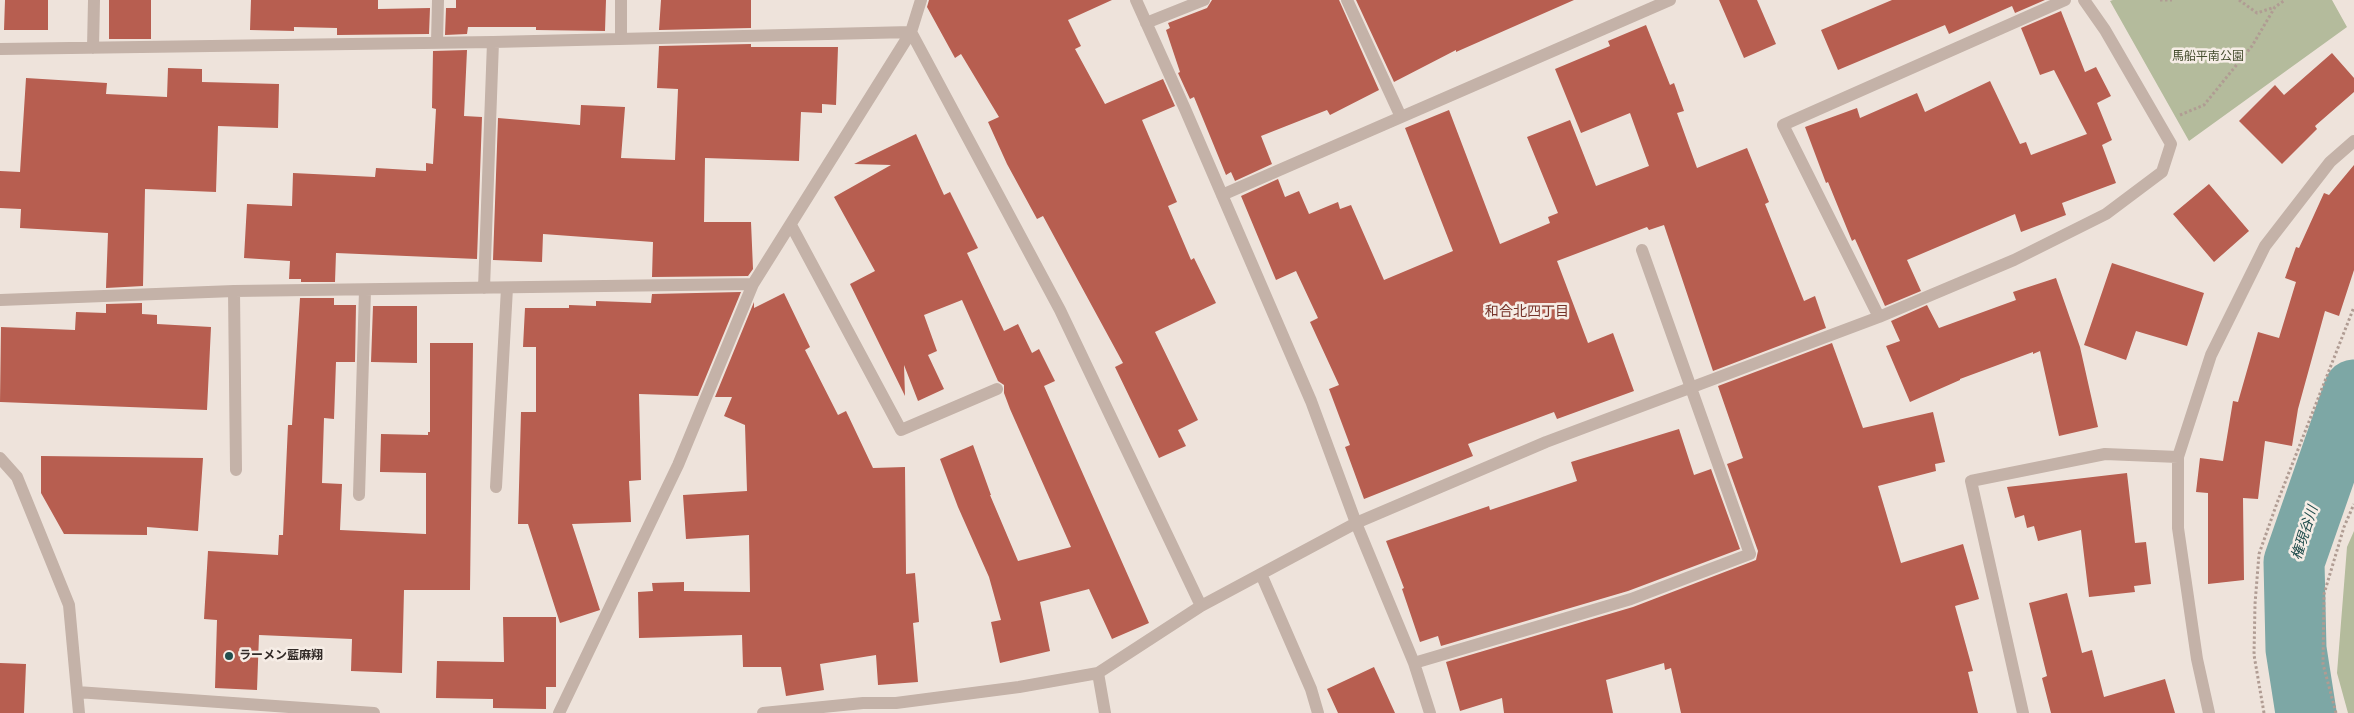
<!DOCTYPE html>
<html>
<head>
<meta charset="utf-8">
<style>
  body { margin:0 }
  canvas { display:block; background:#eee3db }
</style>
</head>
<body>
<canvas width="2354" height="713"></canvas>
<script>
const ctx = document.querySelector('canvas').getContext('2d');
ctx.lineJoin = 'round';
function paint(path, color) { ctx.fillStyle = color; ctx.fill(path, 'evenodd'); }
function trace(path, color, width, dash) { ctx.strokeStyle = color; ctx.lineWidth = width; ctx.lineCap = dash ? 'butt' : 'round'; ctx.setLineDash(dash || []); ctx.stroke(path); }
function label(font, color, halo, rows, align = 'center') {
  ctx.font = font + ' "PT Sans Narrow","Noto Sans JP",sans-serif'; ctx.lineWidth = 5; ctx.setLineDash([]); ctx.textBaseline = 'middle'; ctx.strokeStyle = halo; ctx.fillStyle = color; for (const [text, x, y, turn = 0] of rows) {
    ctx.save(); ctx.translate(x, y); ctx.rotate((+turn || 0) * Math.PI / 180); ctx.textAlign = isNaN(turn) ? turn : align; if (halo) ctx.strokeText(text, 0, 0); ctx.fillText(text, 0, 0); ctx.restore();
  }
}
paint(new Path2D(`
  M2113 0H2332L2347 27 2189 141 2110 1Z
  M2354 531V713H2348L2337 673 2347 547Z`), '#b4bb9c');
trace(new Path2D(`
  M2306 713 2296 649 2294 562 2354 390`), '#7da7a5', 61);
paint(new Path2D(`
  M5 0H48V30H4Z
  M109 0H151V39H109Z
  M251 0H378V9L430 8 429 34 337 35V28L294 27V31L250 30Z
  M456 0H606L605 31 536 30V27H468L467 34 445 35 446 8H456Z
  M661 0H751V28L659 30Z
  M929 0H1112L1068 20 1081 46 1075 49 1105 104 1163 79 1175 106 1142 120 1177 202 1168 206 1191 260 1194 258 1216 303 1155 332 1198 420 1178 430 1186 446 1159 458 1115 367 1123 363 1043 216 1037 219 1007 164 988 122 999 117 961 54 955 58 927 7Z
  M1212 0H1339L1379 90 1330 115 1327 110 1261 136 1272 164 1235 181 1231 172 1226 175 1194 97 1190 99 1178 73 1180 72 1166 30 1170 28 1168 23 1207 8Z
  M1356 0H1574L1456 52V50L1394 82Z
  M1719 0H1757L1776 44 1744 58Z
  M1892 0H2045L2015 13 2012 6 1949 34 1945 25 1838 70 1821 30Z
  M2061 11 2085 72 2096 67 2111 96 2097 103 2112 140 2102 145 2116 183 2062 203 2066 215 2021 232 2015 214 1907 260 1921 291 1885 306 1855 239 1852 241 1828 182 1826 183 1805 127 1857 108 1860 118 1917 93 1925 112 1990 81 2020 144 2026 142 2031 155 2087 134 2054 70 2040 75 2021 28Z
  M1646 25 1670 85 1674 83 1684 111 1677 113 1697 168 1747 148 1769 202 1765 204 1804 301 1815 296 1826 328 1713 371 1664 225 1649 230 1647 227 1557 261 1588 343 1613 333 1634 391 1557 419 1554 412 1468 444 1473 456 1364 499 1345 447 1350 445 1329 389 1339 385 1310 322 1318 318 1296 271 1276 280 1241 196 1278 179 1285 197 1299 191 1309 214 1338 202 1340 209 1351 205 1384 280 1453 251 1405 128 1449 110 1500 244 1550 223 1548 217 1558 213 1527 137 1570 120 1596 186 1649 166 1630 113 1581 133 1555 69 1610 46 1608 41Z
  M751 44V47H838L836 105 822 104V113L801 112 799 161 705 158 704 222H751L753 269 748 276 652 277 653 242 543 234 542 262 493 260 498 118 580 125 581 105 625 107 621 158 675 160 678 89 657 88 659 46Z
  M467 50 464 116 482 117 477 259 336 253 335 282H301V279H289L290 261 244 258 247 204 292 206 293 173 375 177 376 168 426 171V163L433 164 436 109 432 108 433 51Z
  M2332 53 2354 78V92L2315 126 2317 129 2282 164 2239 121 2275 85 2284 95Z
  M168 68 202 69V82L279 84 278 128 218 126 216 192 145 189 143 286 106 288 108 233 20 228 21 209 0 208V171L20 172 26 78 107 83 106 94 167 97Z
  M916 134 944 195 950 192 978 248 967 253 1004 331 1018 324 1032 353 1039 349 1055 381 1044 386 1149 623 1112 639 1089 589 1040 602 1050 651 1000 663 991 622 1001 620 989 577 958 507 940 459 973 445 991 495H990L1018 561 1071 547 1010 409 1004 393V385L998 381 962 300 924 315 937 351 928 355 944 389 918 401 904 365 905 396 850 284 875 271 834 197 891 165 854 164Z
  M2354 165V270L2339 316 2325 311 2298 409 2292 446 2265 441 2258 499 2243 498 2244 580 2208 584V493L2196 492 2200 458 2223 461 2233 401 2238 402 2258 332 2279 338 2296 282 2285 278 2296 247 2299 248 2324 193 2329 195Z
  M2209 184 2249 231 2214 262 2173 214Z
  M2112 263 2204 293 2187 346 2136 331 2126 360 2084 345Z
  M2056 278 2080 347 2098 427 2059 436 2040 351 2033 354V352L1960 379V380L1910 402 1886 346 1900 341 1891 321 1927 305 1939 328 2016 300 2013 292Z
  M741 292 698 396 639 394 641 480 629 481 631 522 572 524 600 610 560 623 528 524H518L521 412H536V347H523L525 308H569V305L596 306V301L651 303 652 294Z
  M784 293 810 347 805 350 838 415 846 411 873 468 905 467 906 574 915 573 919 622 913 623 918 682 878 685 876 655 820 664 824 690 786 696 781 667H743L742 635 639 638 638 592 653 591 652 583 684 582V591L750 592 749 535 686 539 683 495 747 491 745 425 724 416 732 397H715L754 302V308Z
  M300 298H334V305H356L355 362H336L334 419 324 418 322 483 342 484 340 530 426 534V473L380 472 381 434 428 435V432H430V343H473L470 590H404L402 673 351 671 352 639 259 635 257 690 215 688 217 620 204 619 208 551 278 555 279 535H283L288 425H292Z
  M142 303V314L157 315V324L211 327 207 410 0 402 1 327 75 330 76 312 106 313V304Z
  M373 306H417V363L371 362Z
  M1832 343 1863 428 1933 412 1945 462 1935 464 1936 471 1878 486 1901 563 1963 544 1979 599 1955 606 1973 671 1968 672 1978 713H1681L1671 668 1665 670 1664 663 1606 680 1613 713H1504L1502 698 1460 711 1446 662 1633 607 1756 560 1758 551 1727 464 1743 458 1718 386Z
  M1679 429 1694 475 1711 469 1740 549 1628 591 1441 646 1438 636 1420 642 1402 589 1404 588 1386 541 1489 506 1490 510 1577 481 1571 462Z
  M41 456 203 458 198 531 147 527V535L64 534 41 493Z
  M2127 473 2135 543 2146 542 2151 584 2134 586 2135 592 2089 597 2081 530 2038 541 2034 526 2027 528 2024 515 2015 518 2007 487Z
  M2067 593 2082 653 2092 650 2104 697 2165 679 2175 713H2051L2042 678 2047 676 2029 603Z
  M503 617H556V687H546V709L493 708V699L436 698 437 661 504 662Z
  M0 663 26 664 24 713H0Z
  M1374 667 1395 713H1338L1327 689Z`), '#b75e50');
trace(new Path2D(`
  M2160 0H2172
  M2239 0 2257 13 2275 7
  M2180 115 2204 105 2252 46 2275 7 2285 0
  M2264 713 2254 655 2255 604 2259 554 2277 503 2354 307
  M2336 713 2323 664 2324 594 2344 527 2354 504`), '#b09c93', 3, [2.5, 2.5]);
trace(new Path2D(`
  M1136 0 1185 109 1311 401 1356 523 1414 663 1430 713
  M1347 0 1401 117
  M1146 23 1204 0
  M621 39V0
  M437 42 438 0
  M93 48 94 0
  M0 49 493 42 911 32 1060 310 1201 606
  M1222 195 1670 0
  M791 225 901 430 997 389
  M484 288 493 42
  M234 291 236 470
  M0 300 234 291 753 284
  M1879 317 1783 125 2065 0
  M0 458 17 477 69 605 79 713
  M496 487 507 288
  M359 495 365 290
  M1261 574 1311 689 1318 713
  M1414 663 1631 599 1750 554 1642 250
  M1098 673 1105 713
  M77 692 374 713
  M559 713 678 465 753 284 911 32 921 0
  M763 713 863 703H896L1019 687 1098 673 1201 606 1356 523 1546 442 1879 317 2014 260 2106 214 2162 172 2171 144 2105 30 2084 0
  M2023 713 1971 481 2105 454 2178 457
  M2209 713 2197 659 2178 528V457L2211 355 2265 246 2330 162 2354 141`), '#c4b2a8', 12);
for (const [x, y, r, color] of [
  [229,656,5,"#224e4d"]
]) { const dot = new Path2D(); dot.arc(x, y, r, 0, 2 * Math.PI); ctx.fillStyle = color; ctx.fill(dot); trace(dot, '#f6ede6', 2); }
label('12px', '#454d2e', '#f6ede6', [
  ["馬船平南公園",2208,57]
]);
label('bold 12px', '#322a27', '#f6ede6', [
  ["ラーメン藍麻翔",239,656]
], 'left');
label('14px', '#77342a', '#f6ede6', [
  ["和合北四丁目",1527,312]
]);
label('italic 14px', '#224e4d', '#f6ede6', [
  ["権現谷川",2305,533,-72]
]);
</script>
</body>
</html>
